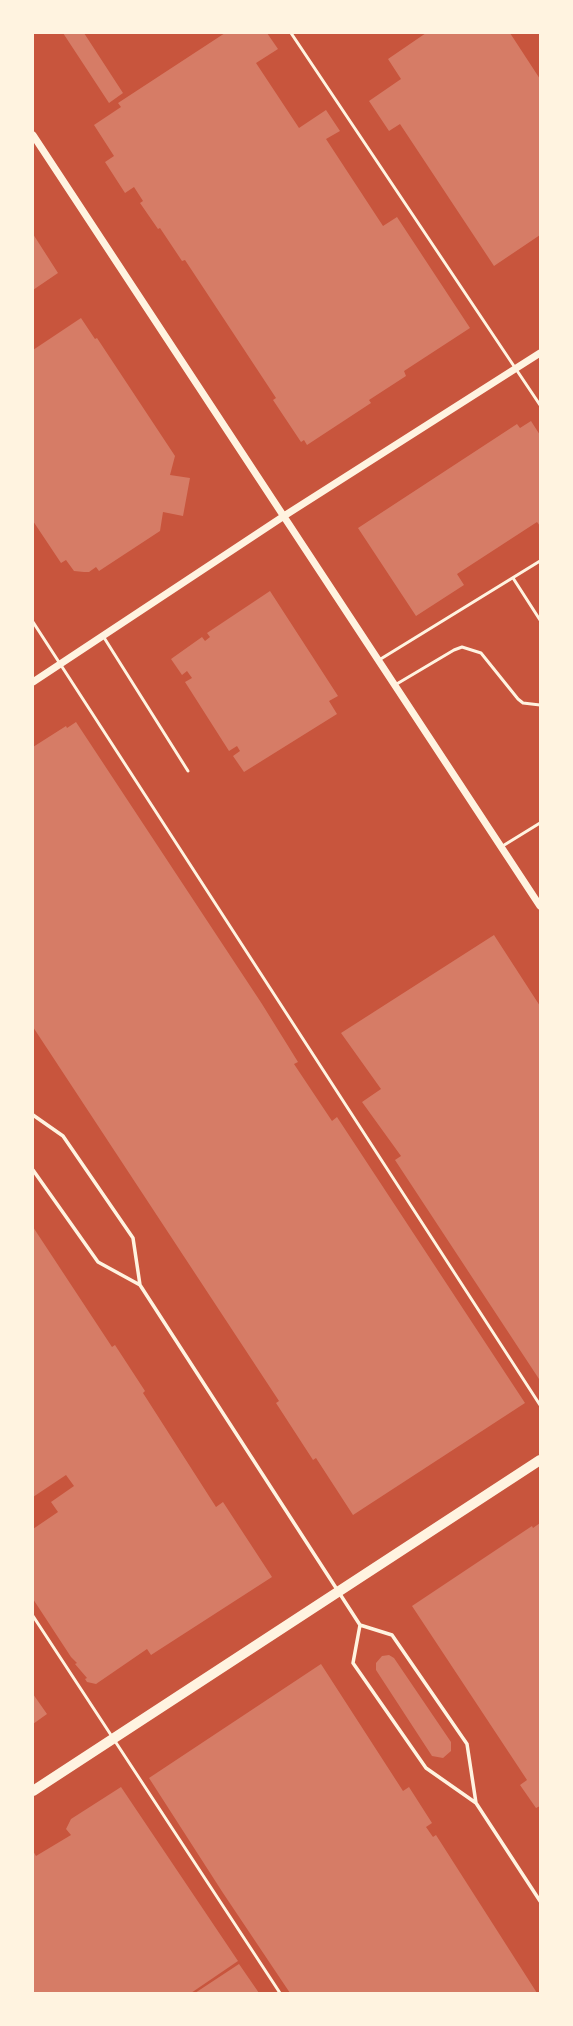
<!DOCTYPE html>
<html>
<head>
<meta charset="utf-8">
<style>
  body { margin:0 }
  #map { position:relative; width:573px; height:2026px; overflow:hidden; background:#c8553d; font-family:"Zilla Slab",serif }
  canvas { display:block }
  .frame { position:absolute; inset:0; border:34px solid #fff3e0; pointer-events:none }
</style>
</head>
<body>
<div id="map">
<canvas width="573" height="2026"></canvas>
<div class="frame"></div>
</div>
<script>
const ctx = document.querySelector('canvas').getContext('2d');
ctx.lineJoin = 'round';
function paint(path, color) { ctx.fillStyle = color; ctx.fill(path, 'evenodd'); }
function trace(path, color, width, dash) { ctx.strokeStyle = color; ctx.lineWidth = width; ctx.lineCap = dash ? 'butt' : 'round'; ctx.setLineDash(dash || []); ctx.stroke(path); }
paint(new Path2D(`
  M63 33H84L123 93 109 103Z
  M225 33H267L278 49 256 63 299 128 326 110 340 131 326 139 383 226 397 217 470 328 404 371 406 376 369 400 371 403 307 445 304 440 301 442 273 400 276 398 185 260 182 261 160 228 158 229 140 203 143 201 134 187 125 193 105 162 114 156 94 125 121 107 118 103Z
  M426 33H510L540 79V235L494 266 400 124 389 131 369 101 401 79 388 59Z
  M33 234 58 273 33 290Z
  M81 318 95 339 97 338 175 456 170 475 190 478 183 516 163 512 160 531 99 571 96 567 89 572H84L74 571 66 560 61 563 33 521V350Z
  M531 421 540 435V526L537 522 457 574 464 585 416 616 358 528 517 424 520 428Z
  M270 591 338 696 329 701 337 714 244 772 233 756 240 751 237 746 229 751 185 682 192 678 187 671 182 675 171 659 202 637 205 641 210 637 207 633Z
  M76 722 262 1004 298 1062 294 1064 332 1121 337 1117 525 1403 353 1515 316 1458 313 1460 276 1403 279 1401 33 1027V747L66 726 67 728Z
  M494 935 540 1006 539 1379 395 1160 401 1156 362 1102 381 1089 341 1033Z
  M33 1227 112 1347 115 1345 145 1391 143 1393 216 1507 223 1502 272 1577 151 1655 147 1649 96 1684 87 1682 85 1679 87 1678 75 1664 77 1663 71 1657 33 1599V1529L58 1512 51 1502 74 1486 66 1475 33 1497Z
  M540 1523V1806L536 1808 520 1785 527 1780 412 1606 532 1526 533 1528Z
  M389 1655 394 1658 451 1742V1751L443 1758 432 1756 376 1670V1663L382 1656Z
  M321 1664 403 1791 409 1787 432 1823 426 1827 433 1837 436 1835 537 1993H290L223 1893 149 1778Z
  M33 1694 47 1714 33 1724Z
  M121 1787 238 1961 191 1993H33V1851L36 1856 71 1835 66 1829 71 1819Z
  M239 1964 259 1993H195Z`), '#d67c66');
trace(new Path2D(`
  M291 33 540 405
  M513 578 540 620
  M33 622 540 1405
  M103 636 188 771
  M379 660 540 561
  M395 685 454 650 462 647 481 653 518 699 523 703 540 705
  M501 847 540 823
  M33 1616 280 1993`), '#fff3e0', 3);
trace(new Path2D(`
  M33 1115 63 1136 133 1238 140 1285 360 1625 392 1635 467 1744 476 1803 540 1901
  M33 1170 98 1262 140 1285
  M360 1625 353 1663 426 1768 476 1803`), '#fff3e0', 3.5);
trace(new Path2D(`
  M33 135 540 906
  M33 682 284 516 540 353`), '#fff3e0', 7);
trace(new Path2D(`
  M33 1791 540 1460`), '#fff3e0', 10);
</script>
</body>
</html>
